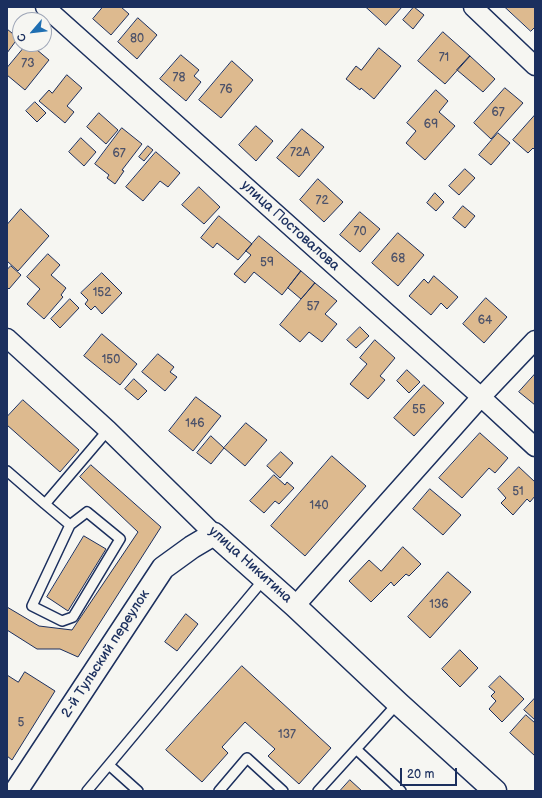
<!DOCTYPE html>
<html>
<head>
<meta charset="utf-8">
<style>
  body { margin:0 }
  #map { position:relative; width:542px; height:798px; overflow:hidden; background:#f6f6f2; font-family:"Balsamiq Sans",sans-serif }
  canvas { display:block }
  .frame { position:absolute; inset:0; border:8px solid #1b2f5e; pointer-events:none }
  .north { position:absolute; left:12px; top:12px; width:40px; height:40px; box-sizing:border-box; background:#f6f6f2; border:1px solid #9ea6b7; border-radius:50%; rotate:242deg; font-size:11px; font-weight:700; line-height:16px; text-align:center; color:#1b2f5e }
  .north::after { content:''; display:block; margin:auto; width:14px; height:18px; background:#1f6fb2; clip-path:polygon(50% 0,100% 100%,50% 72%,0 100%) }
  .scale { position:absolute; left:400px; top:768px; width:57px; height:18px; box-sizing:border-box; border:2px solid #1b2f5e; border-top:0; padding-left:5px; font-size:12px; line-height:14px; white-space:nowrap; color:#1b2f5e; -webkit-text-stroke:3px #f6f6f2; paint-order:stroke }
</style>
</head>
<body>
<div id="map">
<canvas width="542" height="798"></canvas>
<div class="frame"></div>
<div class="north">С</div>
<div class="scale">20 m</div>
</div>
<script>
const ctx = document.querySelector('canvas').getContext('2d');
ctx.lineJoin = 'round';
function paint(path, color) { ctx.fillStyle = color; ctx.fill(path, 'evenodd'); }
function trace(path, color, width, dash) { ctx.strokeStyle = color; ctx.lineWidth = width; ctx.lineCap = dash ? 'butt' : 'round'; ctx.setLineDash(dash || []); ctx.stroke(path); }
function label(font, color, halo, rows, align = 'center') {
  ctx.font = font + ' "Balsamiq Sans",sans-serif'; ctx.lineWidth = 3; ctx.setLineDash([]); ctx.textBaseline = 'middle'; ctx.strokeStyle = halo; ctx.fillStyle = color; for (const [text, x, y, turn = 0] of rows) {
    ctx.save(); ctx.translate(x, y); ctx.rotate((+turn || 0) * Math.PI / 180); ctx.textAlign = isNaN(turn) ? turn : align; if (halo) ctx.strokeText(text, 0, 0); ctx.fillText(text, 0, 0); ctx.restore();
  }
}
const building = new Path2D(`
  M103 7H121L129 14 111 35 93 19Z
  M366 7H402L386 25Z
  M414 7 424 15 413 29 403 20Z
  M505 7H535V27L531 31Z
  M138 18 157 35 137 59 118 42Z
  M7 29 18 38 7 53Z
  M443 32 470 56 445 84 418 61Z
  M27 44H30L49 60 25 90 7 75V68Z
  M379 48 401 66 374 99 361 88 360 90 346 79 356 66 361 70Z
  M181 55 199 70 194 76 201 82 186 101 160 79Z
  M470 56 495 79 483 92 457 70Z
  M232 61 253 80 221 118 199 100Z
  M67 75 82 88 67 106 74 112 65 123 39 101 49 90 52 93Z
  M505 88 523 103 491 139 474 123Z
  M436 90 448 101 439 112 455 126 425 160 406 143 416 131 407 123Z
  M35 102 46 113 37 122 26 111Z
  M99 113 118 130 106 144 87 127Z
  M535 115V150L533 148 528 153 513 140Z
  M256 126 273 141 256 161 239 145Z
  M122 128 142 144 122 170 124 171 115 184 107 178 109 175 95 164Z
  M302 129 324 147 299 177 277 158Z
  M498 133 510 143 491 165 479 155Z
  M81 138 96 152 84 166 69 152Z
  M148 146 153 150 144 161 139 157Z
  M156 152 180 173 168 187 160 181 143 201 126 187Z
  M465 169 475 178 459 195 449 186Z
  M318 179 343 202 324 222 300 200Z
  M199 187 220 207 204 224 182 205Z
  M435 193 444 202 436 211 427 203Z
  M463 206 475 216 465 228 453 218Z
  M21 209 49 236 18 271 7 261V225Z
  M360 212 380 229 360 252 340 235Z
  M219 216 252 244 238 260 217 243 213 248 201 238Z
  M398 233 424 255 398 286 372 263Z
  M259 236 301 271 282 295 254 272 245 283 234 274 251 255 246 251Z
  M48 254 60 265 51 275 66 288 61 295 63 297 44 319 27 304 40 289 27 277Z
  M11 266 21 275 9 289 7 287V270Z
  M301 271 315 283 301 299 288 288Z
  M102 273 122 293 102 314 95 306 91 310 85 304 88 300 81 293Z
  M434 276 458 297 447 309 441 303 431 315 409 296 424 279 428 283Z
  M315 283 337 301 325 314 337 324 322 342 309 332 300 342 280 325Z
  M486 298 507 317 484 343 463 324Z
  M70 299 79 308 60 328 51 319Z
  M360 327 369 336 356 348 347 340Z
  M102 334 137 364 120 385 84 356Z
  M375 340 395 358 380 376 385 380 368 399 350 384 367 364 360 358Z
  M158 354 174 367 170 372 177 377 165 391 142 372Z
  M407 370 420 382 409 393 397 381Z
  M535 374V405L519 392Z
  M134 379 147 391 138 400 125 389Z
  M424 385 444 403 414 436 394 418Z
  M196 397 221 416 193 451 169 431Z
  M23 400 79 450 60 472 7 425V417Z
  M246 423 267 440 245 466 224 448Z
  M480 433 508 458 495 473 489 468 462 498 439 478Z
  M211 436 224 448 211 464 197 453Z
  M281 452 293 463 280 478 267 466Z
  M332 456 366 486 305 556 271 526Z
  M91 465 161 527 78 657 60 649H37L7 630V607L39 626 72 630 138 532 80 477Z
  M519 467 535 482V496L530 502 527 499 513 515 501 503 506 498 498 489Z
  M274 475 285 485 287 482 294 488 279 504 275 501 264 513 250 501Z
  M430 489 461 515 443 535 413 509Z
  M84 536 106 549 68 611 47 597Z
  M403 547 421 564 409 576 406 574 394 586 391 582 371 602 349 581 369 560 381 571Z
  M448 572 471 592 430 638 408 617Z
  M186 614 198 624 177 651 165 642Z
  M460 650 478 668 460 687 442 669Z
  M242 666 331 748 299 784 268 756 275 749 245 722 222 747 228 753 202 782 166 750Z
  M25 672 55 691 12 760 7 756V675L18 682Z
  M500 676 524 699 502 722 489 709 496 701 491 696 495 692 489 687Z
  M535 698V720L524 710Z
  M526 715 535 723V756L510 733Z
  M350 780 362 791H340Z`);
paint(building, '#ddba8f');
trace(building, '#1b2f5e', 1);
const lane = new Path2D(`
  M7 471 45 504 108 430
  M45 504 70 525 32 606 62 621 73 617 120 539 87 512 70 525
  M356 749 401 791
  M109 765 138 791
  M87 791 264 579
  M219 791 247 758 283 791
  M318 791 398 703`);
const street = new Path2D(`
  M45 7 481 397 535 447
  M473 7 535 66
  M7 338 108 430 214 534
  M295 606 481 397 535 340`);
const secondary = new Path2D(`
  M16 791 163 568 192 547 214 534 295 606 398 703 495 791`);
trace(lane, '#1b2f5e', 12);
trace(street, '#1b2f5e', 21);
trace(secondary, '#1b2f5e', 25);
trace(lane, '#f6f6f2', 9);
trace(street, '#f6f6f2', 18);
trace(secondary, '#f6f6f2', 22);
label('12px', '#4c526a', null, [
  ["80",137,39],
  ["71",444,58],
  ["73",28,64],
  ["78",179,78],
  ["76",226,90],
  ["67",498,113],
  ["69",431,125],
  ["72А",300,153],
  ["67",119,154],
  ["72",322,201],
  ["70",360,232],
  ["68",398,259],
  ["59",267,263],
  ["152",102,293],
  ["57",313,307],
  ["64",485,321],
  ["150",111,360],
  ["55",419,410],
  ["146",195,424],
  ["51",518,492],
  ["140",319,506],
  ["136",439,605],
  ["5",21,723],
  ["137",287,735]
]);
label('14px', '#1b2f5e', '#f6f6f2', [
  ["улица Постовалова",290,226,42],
  ["улица Никитина",250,565,42],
  ["2-й Тульский переулок",106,654,-57]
]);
</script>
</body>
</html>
